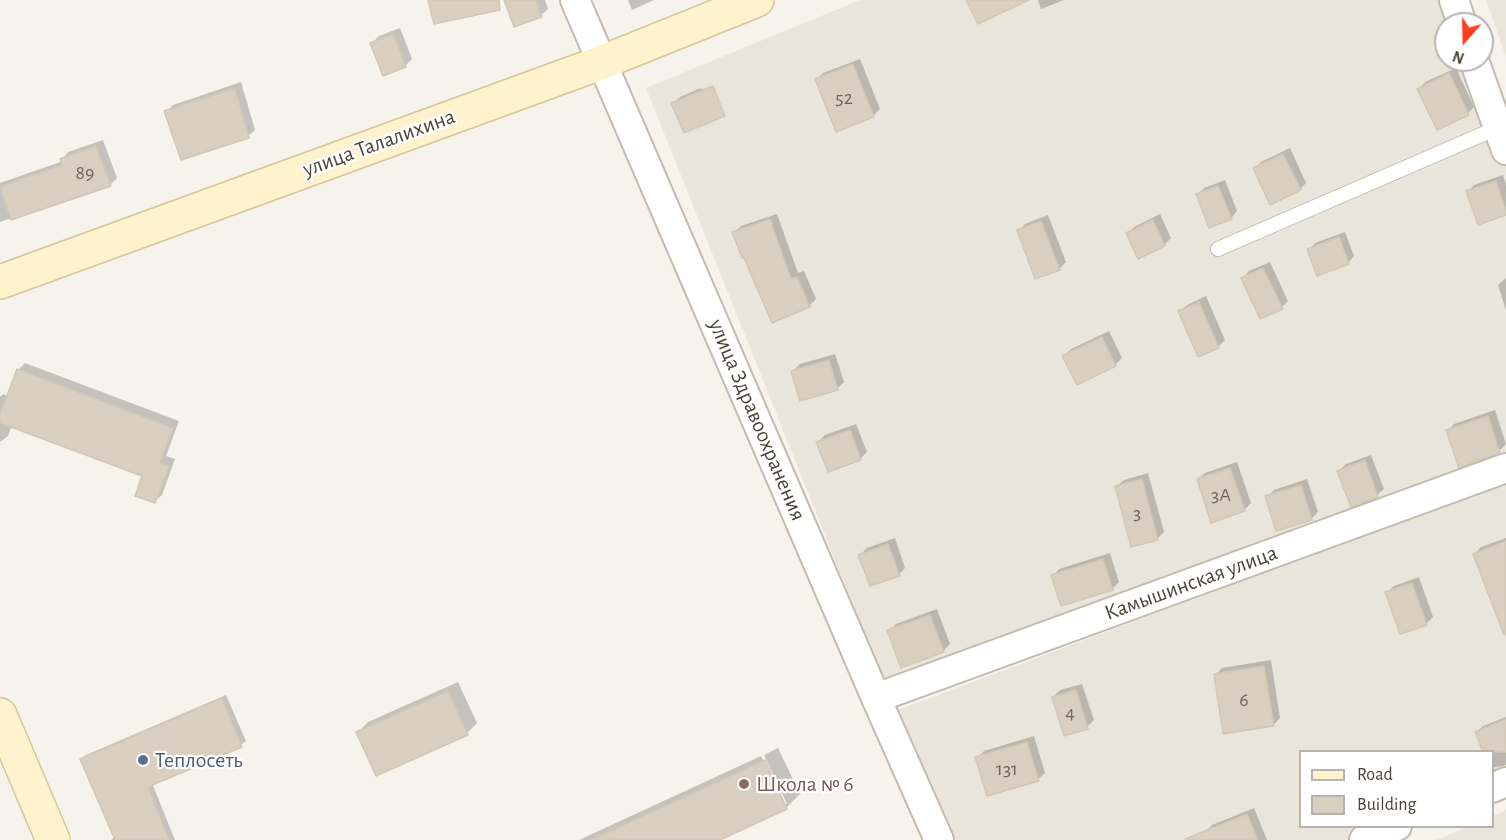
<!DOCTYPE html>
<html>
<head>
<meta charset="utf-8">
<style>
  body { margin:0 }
  #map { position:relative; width:1506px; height:840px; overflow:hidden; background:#f6f3ec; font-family:"Alegreya Sans",sans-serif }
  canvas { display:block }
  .legend { position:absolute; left:1299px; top:750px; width:195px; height:78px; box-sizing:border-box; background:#fff; border:2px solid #b7b4b0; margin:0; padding:8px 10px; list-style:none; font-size:18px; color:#4b4439 }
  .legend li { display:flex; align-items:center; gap:12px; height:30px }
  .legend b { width:30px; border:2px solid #b7b4b0 }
  .north { position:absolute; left:1434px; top:12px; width:60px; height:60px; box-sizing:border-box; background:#fff; border:2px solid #b7b4b0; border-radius:50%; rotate:200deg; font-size:16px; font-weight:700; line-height:24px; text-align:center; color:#4b4439 }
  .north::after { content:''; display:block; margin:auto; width:21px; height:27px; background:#fc3f1d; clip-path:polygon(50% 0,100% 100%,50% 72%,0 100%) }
</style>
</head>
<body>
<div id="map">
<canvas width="1506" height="840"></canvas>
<ul class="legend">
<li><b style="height:8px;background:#fff3cd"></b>Road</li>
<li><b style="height:16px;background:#d8cfc1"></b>Building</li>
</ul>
<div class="north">N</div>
</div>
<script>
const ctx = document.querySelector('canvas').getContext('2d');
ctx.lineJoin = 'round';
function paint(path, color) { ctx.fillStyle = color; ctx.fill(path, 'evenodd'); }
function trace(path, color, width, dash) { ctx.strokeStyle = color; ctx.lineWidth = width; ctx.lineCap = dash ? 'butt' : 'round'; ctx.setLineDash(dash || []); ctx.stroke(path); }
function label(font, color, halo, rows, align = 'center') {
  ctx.font = font + ' "Alegreya Sans",sans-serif'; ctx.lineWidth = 4.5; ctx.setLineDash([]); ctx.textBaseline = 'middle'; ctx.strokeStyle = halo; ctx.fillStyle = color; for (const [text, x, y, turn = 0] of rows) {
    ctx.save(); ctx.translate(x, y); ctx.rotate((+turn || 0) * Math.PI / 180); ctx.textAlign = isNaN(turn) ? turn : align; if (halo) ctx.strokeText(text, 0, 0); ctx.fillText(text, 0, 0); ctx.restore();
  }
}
paint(new Path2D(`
  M860 0H1453L1462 24H1446V60H1475L1506 144V467L885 685 646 88Z
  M1486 0H1506V57Z
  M1506 482V784L1493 789 1492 752H1300V826L1398 827 1364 840H956L898 710Z
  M1506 810V840H1436L1467 827 1492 826 1493 816Z`), '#eae5da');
paint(new Path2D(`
  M505 0H545L548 9 541 15Z
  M628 0H654L632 10Z
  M1038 0H1064L1041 9Z
  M400 28 412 59 405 66 372 43 379 36Z
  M860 59 880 109 873 116 817 80 823 73Z
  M1456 68 1474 107 1468 113 1419 89 1425 82Z
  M241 82 255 130 248 136 166 112 173 105Z
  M701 88 713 116 673 103 680 97Z
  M103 140 117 178 110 185 0 222V183L63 161 62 159 68 152Z
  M1290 148 1306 183 1300 189 1255 168 1261 162Z
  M1503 175 1506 185V214L1468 192 1474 185Z
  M1225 180 1237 211 1231 218 1197 195 1204 188Z
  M777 214 798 273 804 271 816 299 809 306 734 233 741 226Z
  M1160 214 1171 238 1164 245 1128 233 1134 227Z
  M1048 215 1066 262 1059 269 1019 230 1025 224Z
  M1345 232 1354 256 1348 263 1309 250 1315 243Z
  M1270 262 1288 301 1282 307 1243 278 1249 271Z
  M1506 278V310L1498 285Z
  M1206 296 1225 340 1218 347 1180 311 1187 305Z
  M1109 331 1122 358 1115 365 1064 356 1071 349Z
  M835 354 844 382 837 389 793 371 800 364Z
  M25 363 179 421 166 456 175 459 162 495 155 501 144 475 12 426 8 436 0 442V397L3 394 8 396 18 370Z
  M1495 410 1506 444 1499 451 1448 430 1454 424Z
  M856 424 867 452 860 459 818 442 825 435Z
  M1371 455 1384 489 1377 495 1352 505 1339 471 1346 464Z
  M1237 462 1251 503 1244 510 1198 479 1205 473Z
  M1148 473 1164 532 1157 539 1117 486 1124 480Z
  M1307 479 1318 512 1311 519 1267 497 1274 490Z
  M895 538 905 568 899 574 860 555 867 548Z
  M1506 538V596L1475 554 1481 547Z
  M1110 553 1119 582 1112 589 1053 576 1059 569Z
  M1419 577 1433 617 1426 624 1387 592 1394 586Z
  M937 609 950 644 943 651 889 631 896 624Z
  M1271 660 1280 718 1273 725 1215 675 1222 668Z
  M458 682 477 723 467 733 358 732 368 722Z
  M1082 684 1094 720 1087 727 1053 697 1060 690Z
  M226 695 246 741 241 745 152 783 175 840H111L115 836 81 759 86 755Z
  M1506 717V765L1492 768V752L1476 733 1483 726Z
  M1034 736 1045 773 1038 779 977 758 984 751Z
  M778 748 800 794 787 807 716 840H579L761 756 784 804H787L764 755Z
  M1254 808 1267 840H1209L1205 832 1212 825Z`), '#0003');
const building = new Path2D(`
  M428 0H499L500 10 434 24Z
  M504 0H536L542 17 514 27Z
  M966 0H1029L978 24Z
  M393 34 406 67 383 76 370 43Z
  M853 64 874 117 836 132 815 79Z
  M1449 73 1469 115 1437 130 1417 89Z
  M713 86 725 116 684 133 671 103Z
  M235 88 249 138 181 160 164 111Z
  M96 146 111 186 11 220 0 187 62 165 60 159Z
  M1283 154 1301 190 1270 205 1253 168Z
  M1496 181 1506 210V215L1478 225 1466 191Z
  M1218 186 1232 219 1209 228 1196 194Z
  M770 219 791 279 797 277 810 307 772 323 744 258H742L732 232Z
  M1153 220 1165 246 1138 259 1126 233Z
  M1041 221 1060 270 1035 279 1017 230Z
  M1339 237 1349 264 1317 276 1307 249Z
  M1263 268 1283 309 1260 319 1241 278Z
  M1199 302 1219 348 1198 357 1178 311Z
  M1102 337 1116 366 1077 385 1062 356Z
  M829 360 838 390 800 401 791 371Z
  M17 369 173 428 160 463 169 466 155 503 135 496 142 476 0 423V414Z
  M1488 416 1500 453 1459 468 1446 430Z
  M850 430 861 460 828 472 816 442Z
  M1365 460 1378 497 1351 507 1337 471Z
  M1230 468 1245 511 1211 523 1197 479Z
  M1142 479 1158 540 1131 547 1115 486Z
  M1301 485 1312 520 1276 531 1265 496Z
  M1506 541V634L1504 635 1473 554Z
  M888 544 900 576 870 586 858 555Z
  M1103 559 1113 590 1061 606 1051 575Z
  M1412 583 1427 625 1400 634 1385 592Z
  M930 615 944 652 901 668 887 630Z
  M1264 666 1274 726 1223 734 1214 674Z
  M1076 690 1088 729 1064 736 1052 697Z
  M448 691 468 735 376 776 356 732Z
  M222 698 242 747 148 787 169 840H115L80 759Z
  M1506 719V752H1483L1475 732Z
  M1027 742 1039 781 987 796 975 757Z
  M765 760 787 809 720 840H591Z
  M1247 814 1258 840H1185V839Z`);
paint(building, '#d8cfc1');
trace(building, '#d3c7b4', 1.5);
const lane = new Path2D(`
  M1218 249 1497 128`);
const street = new Path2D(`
  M575 0 876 698 939 840
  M1454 0 1462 24
  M1474 60 1506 150
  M876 698 1506 468
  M1492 788 1506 782
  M1364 840 1397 826`);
const secondary = new Path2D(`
  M0 282 603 62 757 0
  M0 715 53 840`);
trace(lane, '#c2bbae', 16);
trace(street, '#c2bbae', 32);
trace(secondary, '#d6c79b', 36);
trace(lane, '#fff', 14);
trace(street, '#fff', 28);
trace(secondary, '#fff3cd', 33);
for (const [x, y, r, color] of [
  [143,760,6,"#5c6f8a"],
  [744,784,6,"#8d6e63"]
]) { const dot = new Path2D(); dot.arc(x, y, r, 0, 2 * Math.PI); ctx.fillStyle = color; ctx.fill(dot); trace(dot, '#fff', 2); }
label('20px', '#6e675b', null, [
  ["52",844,98],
  ["89",85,173],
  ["3А",1221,495],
  ["3",1137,513],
  ["6",1244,700],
  ["4",1070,713],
  ["131",1007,769]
]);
label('22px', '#4b4439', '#fff', [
  ["улица Талалихина",379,143,-20],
  ["улица Здравоохранения",757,420,67],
  ["Камышинская улица",1191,583,-20]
]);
label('22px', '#4e5e75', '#fff', [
  ["Теплосеть",155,760]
], 'left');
label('22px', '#785e54', '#fff', [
  ["Школа № 6",756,784]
], 'left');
</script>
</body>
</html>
